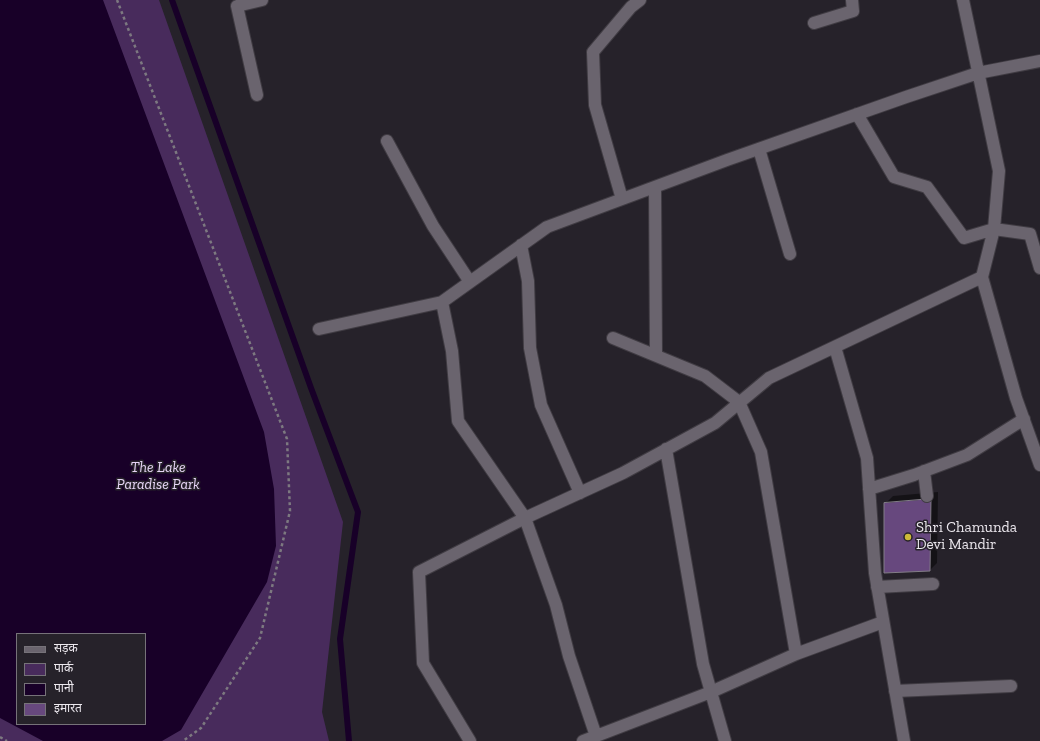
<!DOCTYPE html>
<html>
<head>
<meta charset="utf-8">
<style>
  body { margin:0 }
  #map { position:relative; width:1040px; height:741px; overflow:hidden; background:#26222a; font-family:"Zilla Slab","Noto Sans Devanagari",serif }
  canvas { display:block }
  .legend { position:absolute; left:16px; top:633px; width:130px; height:92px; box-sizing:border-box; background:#26222a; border:1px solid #767279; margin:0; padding:5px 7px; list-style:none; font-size:12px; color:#ede9ef }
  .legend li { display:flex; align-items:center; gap:8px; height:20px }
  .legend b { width:20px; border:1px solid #767279 }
</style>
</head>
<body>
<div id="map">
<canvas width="1040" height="741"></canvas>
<ul class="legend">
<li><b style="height:5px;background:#6a646e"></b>सड़क</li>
<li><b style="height:11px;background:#482b5c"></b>पार्क</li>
<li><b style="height:11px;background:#180028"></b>पानी</li>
<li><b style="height:11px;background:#67487e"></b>इमारत</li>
</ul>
</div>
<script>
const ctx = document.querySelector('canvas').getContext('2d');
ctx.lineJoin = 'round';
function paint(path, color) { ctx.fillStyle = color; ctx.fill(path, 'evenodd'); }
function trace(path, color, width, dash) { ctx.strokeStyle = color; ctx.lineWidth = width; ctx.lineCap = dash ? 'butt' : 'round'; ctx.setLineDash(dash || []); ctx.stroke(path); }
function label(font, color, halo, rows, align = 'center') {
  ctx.font = font + ' "Zilla Slab",serif'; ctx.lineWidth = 3; ctx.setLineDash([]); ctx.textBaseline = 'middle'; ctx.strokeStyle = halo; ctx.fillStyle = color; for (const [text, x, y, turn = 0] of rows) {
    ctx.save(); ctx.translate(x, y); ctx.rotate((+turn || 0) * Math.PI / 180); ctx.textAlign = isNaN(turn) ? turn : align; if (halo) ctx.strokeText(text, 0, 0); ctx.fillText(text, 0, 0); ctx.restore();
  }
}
paint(new Path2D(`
  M0 0H159L343 522 322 712 329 741H0ZM17 634H145V724H17Z`), '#482b5c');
paint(new Path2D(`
  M0 0H103L264 432 274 489 276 546 267 582 181 730 162 741H43L0 718ZM17 634H145V724H17Z`), '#180028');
paint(new Path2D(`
  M938 492 937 563 930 570 885 571V504L893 496Z`), '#0007');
trace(new Path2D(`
  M172 0 311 388 358 512 340 639 349 741`), '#180028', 6);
const building = new Path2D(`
  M931 499 930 571 884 573V503Z`);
paint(building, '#67487e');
trace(building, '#827d87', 1);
const street = new Path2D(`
  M814 23 853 11 852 0
  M257 95 237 6 262 0
  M857 114 894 177 927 187 964 238 994 229 1030 234 1040 268
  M387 141 433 226 470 282
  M759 149 790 254
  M655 187 656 355
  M622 199 595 105 593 52 631 7 640 0
  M521 245 528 281 530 348 541 405 580 493
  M982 277 1016 398 1040 465
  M442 302 452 351 458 421 525 518 556 605 569 656 596 736
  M319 329 442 302 547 227 727 160 906 97 978 73 1040 61
  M613 338 705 376 739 402 761 452 796 654
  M835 347 867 458 875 573 904 741
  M666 449 703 664 725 741
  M924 471 927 496
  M869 489 914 475 967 455 1024 419
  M877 587 933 584
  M895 691 1011 686
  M470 741 423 663 419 572 525 518 623 473 715 423 769 378 982 277 994 229 999 171 963 0
  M583 741 711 692 796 654 883 622`);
trace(street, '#403c43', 14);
trace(new Path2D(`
  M117 0 287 439 290 511 260 638 201 728 183 741
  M0 737 7 741`), '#7d7980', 2.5, [3, 3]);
trace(street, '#6a646e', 12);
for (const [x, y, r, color] of [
  [908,537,4,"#cdb938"]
]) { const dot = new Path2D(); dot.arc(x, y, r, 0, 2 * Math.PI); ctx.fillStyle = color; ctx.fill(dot); trace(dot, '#26222a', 1.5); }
label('italic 15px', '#e7d5f6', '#26222a', [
  ["The Lake",158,468],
  ["Paradise Park",158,485]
]);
label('15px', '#ede9ef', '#26222a', [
  ["Shri Chamunda",916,528],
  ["Devi Mandir",916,545]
], 'left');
</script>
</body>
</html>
